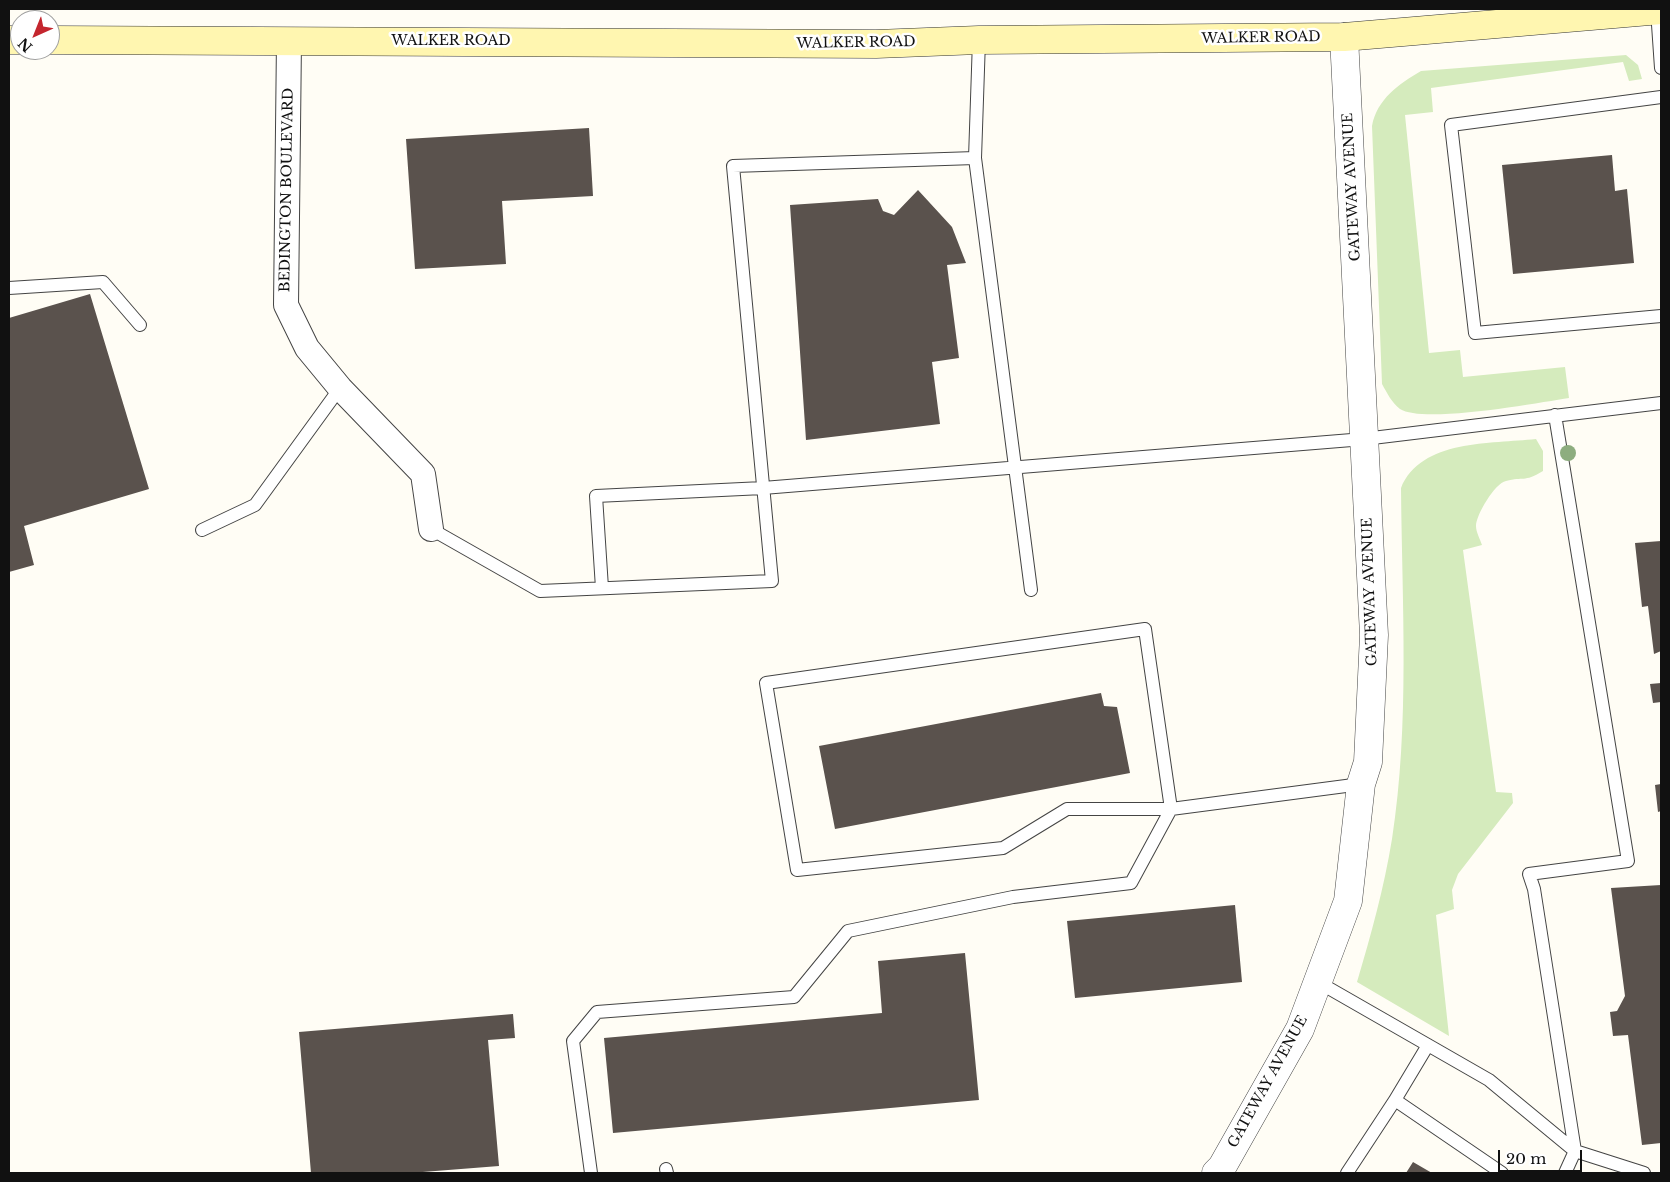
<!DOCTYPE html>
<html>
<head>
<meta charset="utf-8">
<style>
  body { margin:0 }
  #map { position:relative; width:1670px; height:1182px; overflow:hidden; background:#fffdf5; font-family:"Libre Baskerville",serif }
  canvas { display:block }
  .frame { position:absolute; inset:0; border:10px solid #111; pointer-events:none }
  .north { position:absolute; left:10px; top:10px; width:50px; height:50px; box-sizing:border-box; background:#fff; border:1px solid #a0a0a0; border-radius:50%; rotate:224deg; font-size:14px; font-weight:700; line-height:20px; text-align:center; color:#111 }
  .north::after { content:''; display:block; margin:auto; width:18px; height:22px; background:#c4262e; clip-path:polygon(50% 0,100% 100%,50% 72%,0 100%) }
  .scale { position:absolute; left:1498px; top:1150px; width:84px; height:22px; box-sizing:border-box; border:2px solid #111; border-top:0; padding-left:6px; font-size:15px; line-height:18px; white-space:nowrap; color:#111; -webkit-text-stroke:4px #fff; paint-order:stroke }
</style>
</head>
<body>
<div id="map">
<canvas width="1670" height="1182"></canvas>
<div class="frame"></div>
<div class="north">N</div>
<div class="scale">20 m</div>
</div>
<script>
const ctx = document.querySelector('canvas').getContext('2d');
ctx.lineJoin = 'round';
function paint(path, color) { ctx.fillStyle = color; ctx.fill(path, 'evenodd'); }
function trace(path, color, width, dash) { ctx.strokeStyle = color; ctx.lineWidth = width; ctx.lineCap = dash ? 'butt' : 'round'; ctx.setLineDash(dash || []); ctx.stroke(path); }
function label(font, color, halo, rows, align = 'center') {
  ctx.font = font + ' "Libre Baskerville",serif'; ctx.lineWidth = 5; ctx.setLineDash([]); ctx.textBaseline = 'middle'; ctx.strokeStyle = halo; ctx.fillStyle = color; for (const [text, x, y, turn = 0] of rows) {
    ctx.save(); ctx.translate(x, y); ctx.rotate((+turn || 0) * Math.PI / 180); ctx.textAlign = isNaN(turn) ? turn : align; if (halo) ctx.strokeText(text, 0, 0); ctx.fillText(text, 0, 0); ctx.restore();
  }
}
paint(new Path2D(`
  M1626 55 1638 65 1642 79 1629 81 1623 62 1431 88 1433 112 1405 115 1429 353 1460 350 1463 377 1565 367 1569 398C1537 403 1423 424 1400 409 1392 403 1387 393 1382 384L1372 126C1377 99 1399 84 1421 71Z
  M1536 439 1543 451V471C1523 483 1524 476 1506 481 1495 483 1476 515 1476 526 1476 532 1480 539 1482 545L1463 550 1496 792 1512 793 1513 803 1458 874 1452 890 1454 909 1436 915 1449 1036 1357 982C1371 935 1384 888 1392 839 1410 724 1402 604 1401 488 1421 439 1491 444 1536 439Z`), '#d5ebbd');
paint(new Path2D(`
  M589 128 593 196 502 201 506 264 415 269 406 139Z
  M1612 155 1615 191 1627 189 1634 263 1513 274 1502 165Z
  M918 190 952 227 966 263 947 265 959 358 932 362 940 424 806 440 790 205 878 199 883 211 894 215Z
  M90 294 149 489 24 526 34 565 9 572V318Z
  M1661 541V651L1654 654 1648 606 1642 607 1635 543Z
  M1661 683V702L1653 703 1650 684Z
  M1101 693 1104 706 1117 707 1130 773 835 829 819 746Z
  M1661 784V811L1658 812 1655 785Z
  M1661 885V1143L1642 1145 1628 1035 1613 1036 1610 1012 1617 1011 1625 996 1611 888Z
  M1235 905 1242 982 1075 998 1067 921Z
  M965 953 979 1100 613 1133 604 1038 882 1013 878 961Z
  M513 1014 515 1038 488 1040 499 1166 410 1173H311L299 1032Z
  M1413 1162 1432 1173H1406Z`), '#5a524d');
const service = new Path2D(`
  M1657 10 1661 68
  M979 40 975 158 1031 590
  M1661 97 1451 125 1475 333 1661 316
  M9 288 103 282 140 325
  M1555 415 1628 861 1529 874 1534 889 1575 1151 1565 1173
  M431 529 540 591 772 581 733 166 975 158
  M202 530 255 505 340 388
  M602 588 596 496 763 488 1364 439 1661 403
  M1318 982 1489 1080 1575 1151 1644 1173
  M1395 1100 1428 1045
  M666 1169 667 1173
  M591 1173 573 1041 597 1012 794 997 848 931 1013 897 1131 883 1171 809 1145 629 766 683 797 870 1003 848 1067 809H1171L1361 784
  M1347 1173 1395 1100 1502 1173`);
const minor = new Path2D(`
  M289 40 286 305 307 348 340 388 423 474 431 529`);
const tertiary = new Path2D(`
  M1216 1173 1222 1167 1300 1029 1348 901 1361 784 1368 762 1374 635 1344 37`);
const secondary = new Path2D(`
  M9 40H20
  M50 40 876 44 979 40 1344 37 1661 10`);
trace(service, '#444', 14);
trace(minor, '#444', 26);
trace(tertiary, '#444', 29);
trace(secondary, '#333', 29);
trace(service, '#fff', 12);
trace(minor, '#fff', 24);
trace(tertiary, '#fff', 28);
trace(secondary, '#fff6b0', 28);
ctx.fillStyle = '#8dad7f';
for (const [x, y] of [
  [1568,453]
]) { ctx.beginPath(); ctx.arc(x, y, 8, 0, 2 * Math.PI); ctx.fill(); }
label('14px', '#111', '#fff', [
  ["WALKER ROAD",1261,38,-1],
  ["WALKER ROAD",451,41],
  ["WALKER ROAD",856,43,-1],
  ["GATEWAY AVENUE",1352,187,-93],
  ["BEDINGTON BOULEVARD",287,190,-89],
  ["GATEWAY AVENUE",1370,592,-92],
  ["GATEWAY AVENUE",1268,1082,-61]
]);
</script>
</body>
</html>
